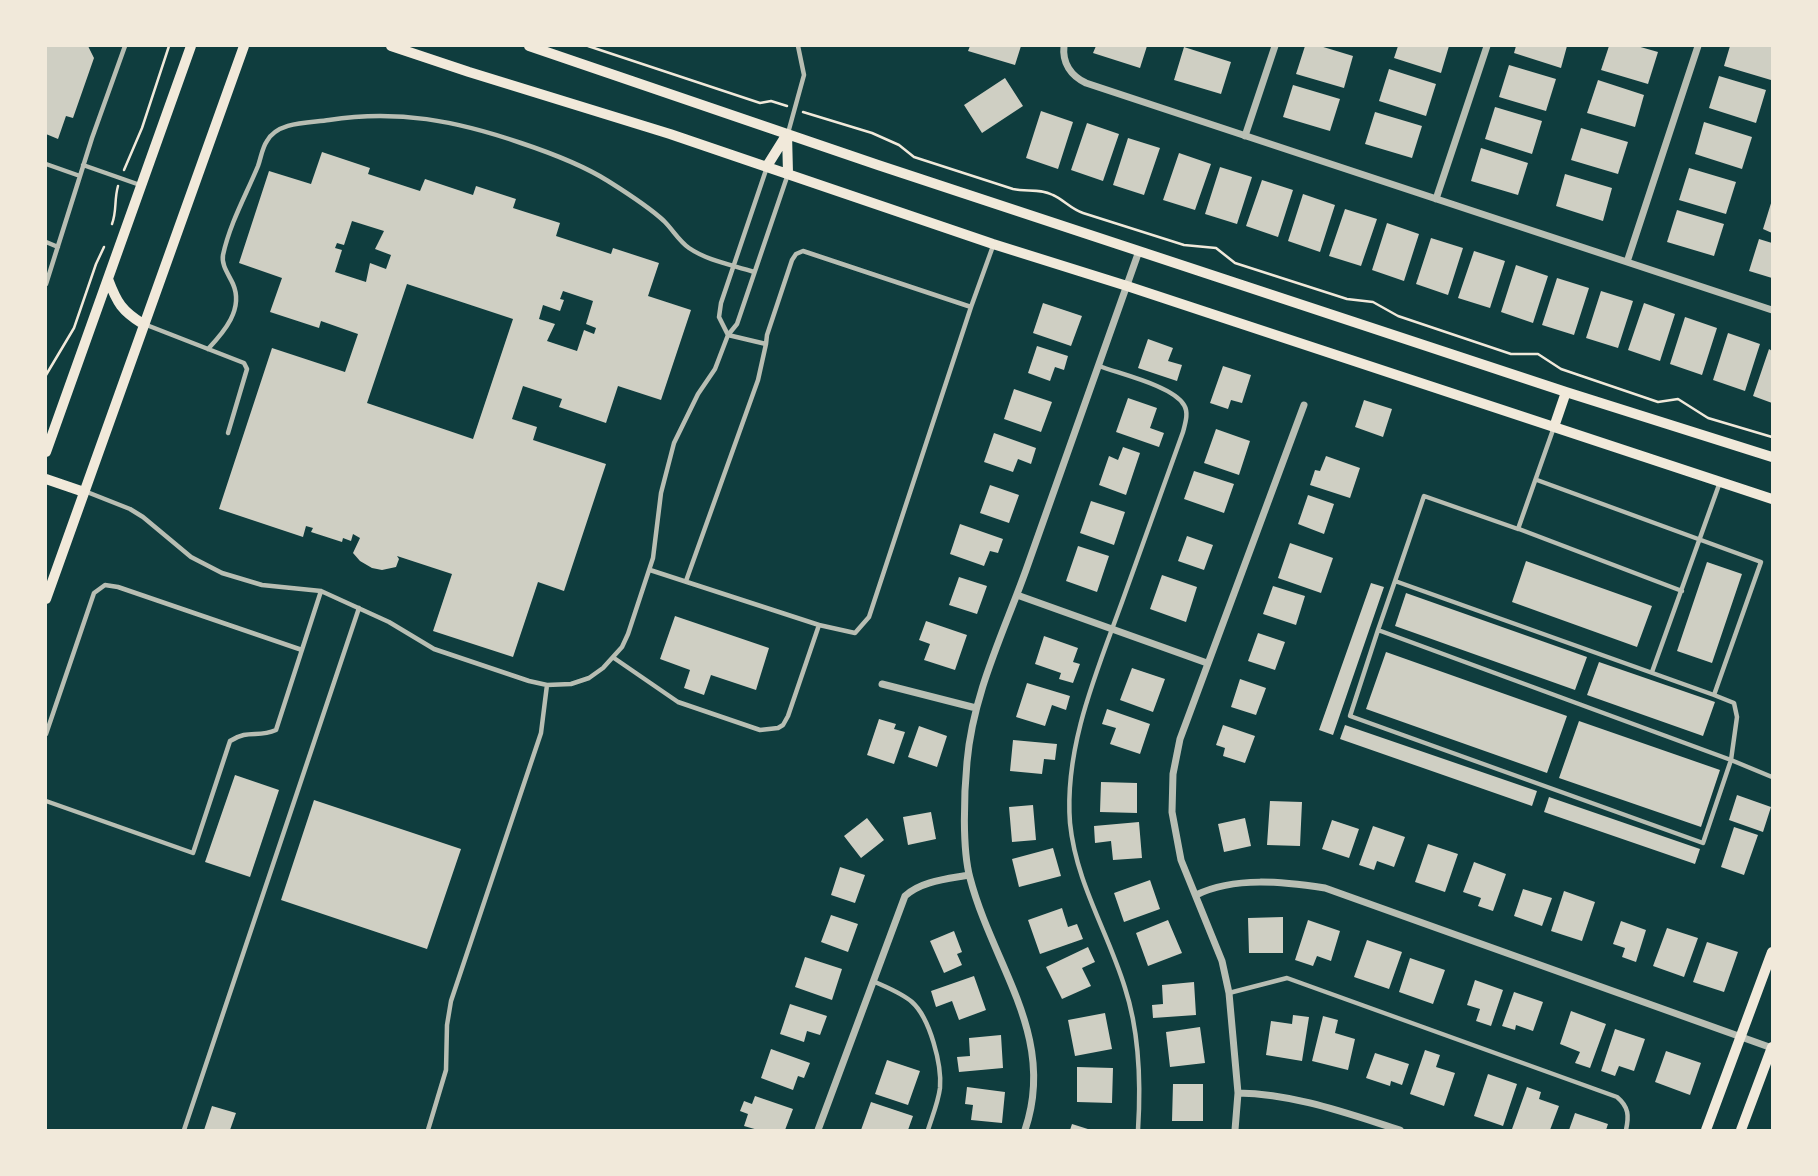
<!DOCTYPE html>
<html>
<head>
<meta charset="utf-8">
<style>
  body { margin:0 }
  #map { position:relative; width:1818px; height:1176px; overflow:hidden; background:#0f3d3e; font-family:"Varela Round",sans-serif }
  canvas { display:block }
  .frame { position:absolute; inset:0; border:47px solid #f1e9da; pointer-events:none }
</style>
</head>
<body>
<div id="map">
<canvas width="1818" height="1176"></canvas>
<div class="frame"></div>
</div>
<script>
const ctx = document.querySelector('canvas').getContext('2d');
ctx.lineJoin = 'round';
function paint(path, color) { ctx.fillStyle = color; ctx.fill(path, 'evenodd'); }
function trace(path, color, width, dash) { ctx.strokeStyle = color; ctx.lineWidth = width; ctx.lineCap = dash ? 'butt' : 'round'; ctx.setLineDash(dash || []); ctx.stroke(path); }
paint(new Path2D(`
  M46 46H88L94 58 73 118 66 116 58 139 46 134Z
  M970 46H1021L1015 65 968 51Z
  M1096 46H1147L1140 68 1093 53Z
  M1305 46H1320L1353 56 1344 88 1296 74Z
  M1398 46H1449L1441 73 1394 58Z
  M1516 46H1567L1561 68 1514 53Z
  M1609 46H1637L1658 52 1648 84 1601 70Z
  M1730 46H1772L1771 80 1724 66Z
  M1184 47 1231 62 1221 94 1174 80Z
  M1509 65 1556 79 1546 111 1499 97Z
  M1389 69 1436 84 1426 116 1379 101Z
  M1719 76 1766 90 1756 123 1709 108Z
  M1005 78 1023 106 982 133 964 105Z
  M1598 80 1644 95 1635 127 1587 113Z
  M1293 85 1340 99 1330 131 1283 117Z
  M1495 107 1542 121 1532 154 1485 139Z
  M1041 111 1073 122 1058 169 1026 158Z
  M1375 112 1422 126 1412 158 1365 144Z
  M1704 122 1752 137 1742 169 1695 154Z
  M1087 123 1119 134 1103 181 1071 170Z
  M1581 128 1628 142 1618 174 1571 160Z
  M1128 138 1160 148 1144 195 1113 185Z
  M1481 148 1528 163 1518 195 1471 181Z
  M322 152 370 168 368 174 420 191 425 179 473 195 476 186 516 199 513 208 560 223 556 236 611 254 613 248 659 263 648 296 691 310 661 400 618 386 606 423 559 407 562 399 523 386 512 419 537 427 533 440 606 464 564 591 538 582 513 657 433 631 452 574 397 556 399 559 396 567 382 570 372 568 360 561 353 553 360 538 353 534 351 541 343 538 342 542 311 532 313 528 306 526 303 537 219 509 272 348 345 372 358 334 321 321 319 328 270 312 282 278 239 263 269 171 311 184ZM352 221 384 231 375 249 391 255 386 269 370 263 366 282 335 272 342 250 335 248 337 243 344 245ZM407 284 513 319 473 439 367 403ZM563 291 593 301 586 324 596 328 594 334 584 330 577 351 547 341 555 324 539 319 543 305 560 311 564 300 560 299Z
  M1179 153 1211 164 1195 210 1163 200Z
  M1220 167 1252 177 1237 224 1205 214Z
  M1689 168 1736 182 1726 214 1679 200Z
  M1565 174 1612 188 1603 221 1556 206Z
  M1262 180 1293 190 1278 237 1246 226Z
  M1303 194 1335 205 1320 252 1288 241Z
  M1772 200V233L1763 229Z
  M1345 209 1377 219 1361 266 1329 256Z
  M1677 210 1724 224 1714 256 1667 242Z
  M1387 223 1419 234 1404 281 1372 270Z
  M1431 238 1463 248 1448 295 1416 284Z
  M1759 239 1772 243V278L1749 271Z
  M1474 251 1505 261 1490 308 1458 298Z
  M1516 265 1548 276 1533 323 1501 312Z
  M1557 278 1589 288 1574 335 1542 325Z
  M1601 291 1633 301 1618 348 1586 338Z
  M1043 303 1082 316 1071 346 1033 333Z
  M1644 303 1675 314 1660 361 1628 350Z
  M1685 317 1717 328 1702 375 1670 364Z
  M1728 333 1760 344 1745 391 1713 380Z
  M1148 339 1173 348 1168 361 1182 365 1177 381 1138 368Z
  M1037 346 1068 356 1064 370 1055 367 1050 381 1028 373Z
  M1769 349 1772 351V403L1753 396Z
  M1223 366 1251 375 1242 403 1231 400 1228 409 1210 403Z
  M1014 389 1052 402 1041 432 1004 419Z
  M1128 398 1157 408 1150 428 1164 433 1159 447 1116 432Z
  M1364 400 1392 409 1383 437 1355 427Z
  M1216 429 1250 441 1239 475 1204 463Z
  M994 433 1036 448 1031 464 1018 459 1013 472 984 462Z
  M1123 447 1140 453 1126 495 1099 485 1109 456 1118 460Z
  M1326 456 1360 468 1350 498 1310 485 1315 470 1320 471Z
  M1194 471 1234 484 1224 513 1184 499Z
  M990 485 1019 495 1009 523 980 513Z
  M1308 495 1334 504 1324 534 1298 524Z
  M1091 501 1125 512 1114 545 1080 533Z
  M960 524 1003 539 998 553 990 551 984 566 950 554Z
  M1187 536 1213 545 1204 570 1178 561Z
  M1290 543 1333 558 1321 593 1278 578Z
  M1078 546 1109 556 1097 592 1066 581Z
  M1526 561 1652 606 1637 647 1512 602Z
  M1707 562 1742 574 1712 663 1677 651Z
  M1162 575 1197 587 1186 622 1150 609Z
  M959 577 987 586 977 614 949 605Z
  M1371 583 1384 587 1333 735 1319 730Z
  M1273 586 1305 596 1296 625 1263 614Z
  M1406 593 1587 657 1575 690 1395 626Z
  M675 616 769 648 756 690 711 675 704 695 684 688 690 670 660 659Z
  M926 621 967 635 955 670 924 660 930 644 919 640Z
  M1258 633 1285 642 1275 670 1248 661Z
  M1044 636 1078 648 1073 662 1080 664 1073 683 1059 679 1061 673 1035 664Z
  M1386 652 1567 716 1547 773 1366 709Z
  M1599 662 1715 702 1703 736 1587 695Z
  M1132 668 1165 679 1153 712 1120 700Z
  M1240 679 1266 688 1256 715 1231 707Z
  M1027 683 1070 696 1066 710 1052 705 1045 726 1016 717Z
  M1107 709 1150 724 1140 754 1110 744 1116 728 1102 724Z
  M879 719 896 724 894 729 905 732 894 764 867 755Z
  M1579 721 1720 770 1701 827 1559 778Z
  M1223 725 1255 736 1245 763 1223 756 1225 748 1216 745Z
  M1345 725 1537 791 1532 806 1340 739Z
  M919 726 947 736 937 767 908 757Z
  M1013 740 1057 744 1055 760 1044 759 1042 774 1010 771Z
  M235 775 279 790 250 877 205 862Z
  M1101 782 1137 783V813L1100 812Z
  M1737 795 1771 807 1763 832 1729 820Z
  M1549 797 1700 849 1695 864 1544 812Z
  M314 800 461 849 427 949 281 900Z
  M1270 801 1302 802 1300 846 1267 845Z
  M1033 805 1036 840 1012 842 1009 807Z
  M931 812 936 839 908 845 903 817Z
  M867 818 884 840 861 858 844 836Z
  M1245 818 1251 846 1224 852 1218 824Z
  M1332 820 1359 829 1349 858 1322 849Z
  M1139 822 1142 858 1113 860 1111 841 1095 843 1094 826Z
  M1373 826 1405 837 1394 867 1377 861 1374 870 1359 865Z
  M1734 827 1758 835 1744 875 1721 867Z
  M1428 844 1458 854 1445 892 1415 882Z
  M1053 848 1061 876 1019 887 1012 859Z
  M1474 862 1506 874 1493 911 1478 906 1481 898 1463 892Z
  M840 867 865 875 855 903 831 895Z
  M1150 880 1160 909 1124 922 1114 893Z
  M1523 889 1552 898 1542 926 1514 916Z
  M1564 891 1595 902 1582 941 1551 931Z
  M1062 908 1068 927 1077 924 1083 939 1040 954 1028 920Z
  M831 915 858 924 848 952 821 942Z
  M1283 917V953H1249L1248 918Z
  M1168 920 1182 953 1148 966 1136 933Z
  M1308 920 1340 931 1331 961 1317 956 1313 966 1295 960Z
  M1621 921 1646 930 1636 962 1622 957 1625 948 1613 944Z
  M1667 928 1698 938 1684 977 1653 966Z
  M954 931 962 952 957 954 962 965 944 973 930 941Z
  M1367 940 1402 952 1389 989 1354 977Z
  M1707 942 1738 952 1724 992 1693 982Z
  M1088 947 1095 962 1082 968 1091 986 1062 999 1046 967Z
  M805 957 842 969 832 1000 795 987Z
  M1410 958 1445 970 1433 1004 1399 992Z
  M974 976 986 1010 959 1020 952 1001 936 1007 931 991Z
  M1475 980 1503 990 1491 1026 1476 1021 1480 1009 1467 1005Z
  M1194 982 1196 1015 1153 1018 1152 1005 1163 1004 1162 985Z
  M1514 992 1543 1002 1533 1031 1516 1025 1515 1030 1502 1026Z
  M790 1004 827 1016 820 1035 807 1031 804 1042 780 1034Z
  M1571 1011 1606 1024 1590 1068 1575 1063 1580 1052 1560 1044Z
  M1105 1013 1112 1049 1075 1056 1068 1020Z
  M1293 1015 1309 1017 1302 1061 1266 1055 1271 1021 1292 1024Z
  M1323 1016 1338 1020 1335 1033 1355 1039 1348 1070 1312 1061Z
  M1200 1027 1205 1063 1170 1067 1166 1032Z
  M1615 1029 1645 1039 1634 1071 1619 1066 1615 1076 1601 1071Z
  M1001 1035 1003 1068 959 1072 957 1057 970 1056 969 1038Z
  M771 1049 810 1063 804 1078 798 1076 793 1090 761 1078Z
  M1425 1050 1440 1055 1436 1067 1455 1073 1444 1106 1410 1094Z
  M1666 1051 1701 1063 1690 1095 1655 1082Z
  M1375 1053 1409 1064 1402 1085 1391 1081 1390 1086 1366 1078Z
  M887 1060 920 1071 908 1105 875 1094Z
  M1077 1067 1113 1068 1112 1103 1077 1102Z
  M1488 1074 1517 1084 1503 1126 1474 1116Z
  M1173 1084H1203V1121H1172Z
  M967 1087 1005 1092 1002 1123 971 1120 973 1105 965 1104Z
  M1527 1087 1541 1092 1539 1099 1559 1106 1550 1130 1512 1129Z
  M755 1096 793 1109 785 1130H758L744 1126 748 1114 740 1111 744 1101 752 1104Z
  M871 1102 913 1116 908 1130H861Z
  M212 1106 236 1113 230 1130H204Z
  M1575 1113 1608 1124 1606 1130H1569Z
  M1072 1124 1091 1130H1070Z`), '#cfcfc3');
trace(new Path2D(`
  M588 46 760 103 771 101 787 106
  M803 112 872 133 899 145 914 157 1013 189C1027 192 1040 188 1053 195 1064 200 1071 209 1083 213L1184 245 1216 248 1235 263 1347 299 1373 302 1398 316 1511 354H1538L1561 369 1658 402 1678 399 1708 418 1772 437
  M124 170 142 128 169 46
  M112 224C117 211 114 200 118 186
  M46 375 74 328 96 264 104 247`), '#f1e9da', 2.5);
trace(new Path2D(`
  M788 133 804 75 798 46
  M46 164 80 176
  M83 165 140 185
  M46 242 58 247
  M46 284 92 138 125 46
  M144 324 244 363 247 369 228 433
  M728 335 766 344 767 335 792 260 796 254 803 251 971 307 993 246
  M728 335 719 317 721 303 767 167
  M208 349C224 332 244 309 233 284 229 275 221 265 223 255 230 223 246 195 258 166 261 158 262 148 267 141 278 121 310 123 329 120 397 109 457 121 521 143 551 153 581 164 608 181 627 193 648 206 664 221 673 230 679 241 689 248 708 261 733 265 754 272
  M1099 366C1120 374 1173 386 1184 405 1189 413 1185 424 1183 432 1163 489 1142 545 1122 602 1097 671 1064 747 1070 823 1076 883 1108 932 1125 988 1140 1034 1141 1083 1138 1130
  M1554 427 1518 529 1424 496 1395 581 1714 695
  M1537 480 1761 562 1714 695 1734 703 1737 717 1731 760 1772 777
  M87 492 130 509 143 517 191 557 222 573 262 585 321 591 389 622 434 649 529 681 547 685 571 684 589 678 603 668 622 647 628 634 653 558 661 493 674 443 698 394 715 369 728 335 737 324 788 174
  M1519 529 1682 591
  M686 581 758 380 766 344
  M819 625 855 633 869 617 971 307
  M1378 630 1350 716 1703 843 1731 760 1378 630 1395 581
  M614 658 678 702 760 730 778 728 783 725 788 716 819 625 650 570
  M1652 672 1720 482
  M46 734 94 593 105 585 118 587 302 650
  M46 801 193 853 230 741C249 729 257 738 276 730L321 591
  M873 981C886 987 902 993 912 1002 930 1018 942 1065 940 1088 938 1103 932 1117 928 1130
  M1229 993 1287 978 1617 1097C1629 1107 1629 1116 1626 1130
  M184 1130 359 608
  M428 1130 446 1070 447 1025 451 1001 541 733 547 685`), '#b8beb3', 4.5);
trace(new Path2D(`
  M1064 46C1062 63 1071 76 1086 83L1772 310
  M1245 136 1275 46
  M1436 199 1487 46
  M1627 262 1698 46
  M1017 595 1207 663
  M882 684 976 708
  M1196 895C1235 876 1284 882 1325 888L1772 1048
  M1238 1093C1295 1094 1346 1113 1400 1130
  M818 1130 905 896C921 881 947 879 969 875
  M1025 1130C1057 1036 993 966 970 878 962 849 964 793 967 762 973 694 1003 634 1026 570 1064 464 1102 358 1139 251
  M1235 1130 1238 1093 1229 993 1222 961 1181 860 1172 812 1173 774 1180 739 1304 405`), '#b8beb3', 7);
trace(new Path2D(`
  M391 46 469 72 670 134 993 244 1127 286 1772 499
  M529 46 878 165 1566 392 1772 457
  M787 134 788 173
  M767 166 787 134
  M108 279C117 303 122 311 143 324
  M1554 427 1566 392
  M46 452 191 46
  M46 479 84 492
  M46 599 244 46
  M1706 1130 1772 952
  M1741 1130 1772 1047`), '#f1e9da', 10);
</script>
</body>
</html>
